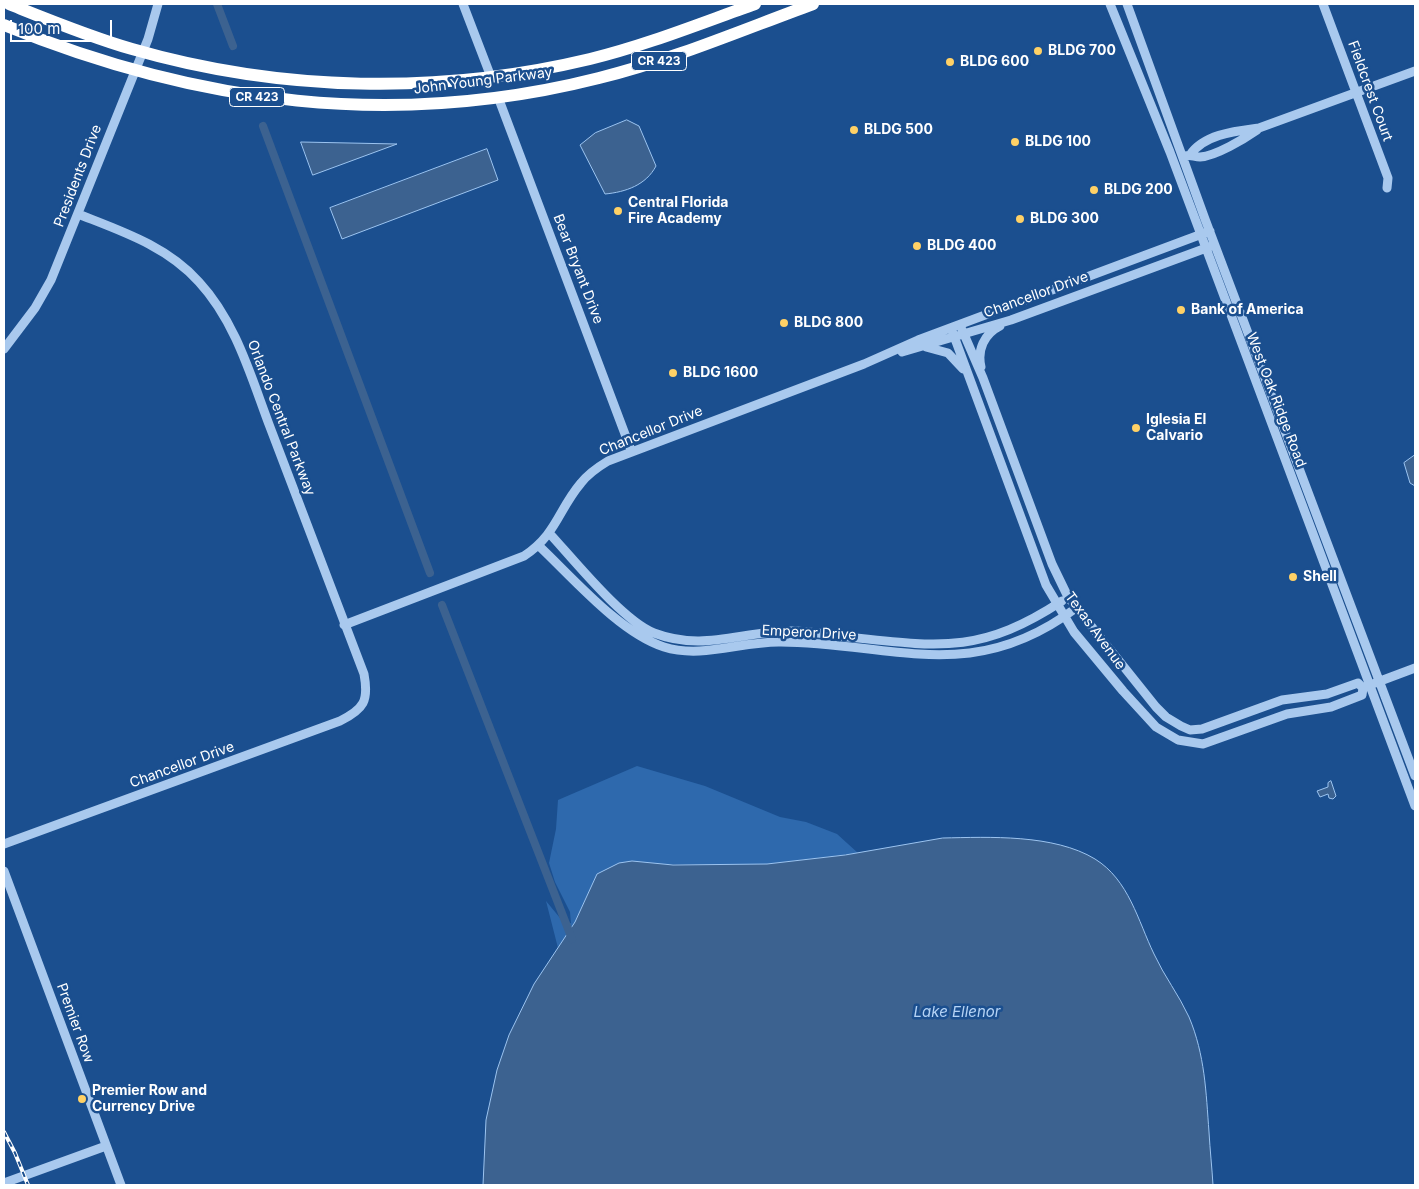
<!DOCTYPE html>
<html>
<head>
<meta charset="utf-8">
<style>
  body { margin:0 }
  #map { position:relative; width:1419px; height:1189px; overflow:hidden; background:#1b4f8f; font-family:Inter,sans-serif }
  canvas { display:block }
  .frame { position:absolute; inset:0; border:5px solid #fff; pointer-events:none }
  .scale { position:absolute; left:10px; top:20px; width:102px; height:22px; box-sizing:border-box; border:2px solid #fff; border-top:0; padding-left:6px; font-size:15px; line-height:18px; white-space:nowrap; color:#fff; -webkit-text-stroke:4px #1b4f8f; paint-order:stroke }
</style>
</head>
<body>
<div id="map">
<canvas width="1419" height="1189"></canvas>
<div class="frame"></div>
<div class="scale">100 m</div>
</div>
<script>
const ctx = document.querySelector('canvas').getContext('2d');
ctx.lineJoin = 'round';
function paint(path, color) { ctx.fillStyle = color; ctx.fill(path, 'evenodd'); }
function trace(path, color, width, dash) { ctx.strokeStyle = color; ctx.lineWidth = width; ctx.lineCap = dash ? 'butt' : 'round'; ctx.setLineDash(dash || []); ctx.stroke(path); }
function label(font, color, halo, rows, align = 'center') {
  ctx.font = font + ' Inter,sans-serif'; ctx.lineWidth = 5; ctx.setLineDash([]); ctx.textBaseline = 'middle'; ctx.strokeStyle = halo; ctx.fillStyle = color; for (const [text, x, y, turn = 0] of rows) {
    ctx.save(); ctx.translate(x, y); ctx.rotate((+turn || 0) * Math.PI / 180); ctx.textAlign = isNaN(turn) ? turn : align; if (halo) ctx.strokeText(text, 0, 0); ctx.fillText(text, 0, 0); ctx.restore();
  }
}
paint(new Path2D(`
  M637 766 705 786 780 817 806 822 837 834 858 853 767 864H656L597 874 575 922 558 948 546 901 565 924 571 923 570 912 555 882 549 863 556 829 558 800Z`), '#2e69ad');
const water = new Path2D(`
  M627 120 639 126 656 166C646 185 626 192 605 194L580 145 595 133Z
  M301 142 397 144 313 175Z
  M487 149 498 180 342 239 330 208Z
  M1415 455V486L1410 483 1404 463Z
  M1331 781 1336 796 1333 799 1329 798 1328 794 1320 797 1317 791 1328 787V783Z
  M943 838C989 837 1054 834 1095 859 1129 880 1138 921 1154 954 1164 976 1179 995 1189 1017 1205 1055 1206 1092 1209 1132 1210 1150 1212 1168 1213 1185H483L486 1120 497 1070 509 1035 534 984 575 922 597 874 619 863 632 861 673 865 767 864 845 855Z`);
paint(water, '#3c6290');
trace(water, '#9cc4f0', 1);
trace(new Path2D(`
  M217 4 233 46
  M263 126 430 573
  M442 605 572 939`), '#3c6290', 8);
trace(new Path2D(`
  M463 4 491 77
  M1110 4 1170 152 1415 806
  M1127 4 1205 219 1415 776
  M1323 4 1388 178 1387 188
  M498 97 631 450
  M1190 155C1204 134 1236 131 1259 128L1415 71
  M1185 156C1191 154 1194 157 1200 157 1216 156 1244 139 1257 130
  M960 325 983 378 1052 564 1068 597 1156 707 1166 717 1181 726 1190 730 1202 729 1282 700 1327 694 1358 683 1363 688
  M951 328 1046 585 1074 632 1123 691 1156 727 1178 740 1203 744 1287 714 1331 707 1362 695 1363 688
  M926 347 948 353 963 369
  M4 349 35 308 51 280 148 39 158 4
  M902 352 1011 320 1209 247
  M981 367C977 350 984 334 1000 326
  M550 534C574 560 623 621 654 633 704 652 741 631 792 631 810 631 830 635 848 637 940 647 981 654 1062 601
  M539 546C573 578 620 633 664 647 702 659 742 641 781 642 894 643 972 686 1076 608
  M344 625 524 556C557 534 558 510 581 483 588 474 598 467 608 461L864 364 918 340 1210 231
  M1375 683 1415 668
  M4 844 340 721C364 709 369 701 364 674 332 592 302 509 270 427 251 377 236 322 199 282 167 246 121 231 78 214
  M4 871 121 1185
  M4 1183 106 1146`), '#a9c9ee', 9);
trace(new Path2D(`
  M9 4C49 20 90 37 132 49 281 92 440 95 590 59 647 45 701 23 755 4
  M4 25C197 104 394 130 599 78 672 60 742 30 813 4`), '#fff', 12);
const rail = new Path2D(`
  M4 1132 15 1153 28 1185`);
trace(rail, '#fff', 4);
trace(rail, '#1b4f8f', 2, [5.5]);
for (const [x, y, r, color] of [
  [1038,51,5,"#ffd166"],
  [950,62,5,"#ffd166"],
  [854,130,5,"#ffd166"],
  [1015,142,5,"#ffd166"],
  [1094,190,5,"#ffd166"],
  [618,211,5,"#ffd166"],
  [1020,219,5,"#ffd166"],
  [917,246,5,"#ffd166"],
  [1181,310,5,"#ffd166"],
  [784,323,5,"#ffd166"],
  [673,373,5,"#ffd166"],
  [1136,428,5,"#ffd166"],
  [1293,577,5,"#ffd166"],
  [82,1099,5,"#ffd166"]
]) { const dot = new Path2D(); dot.arc(x, y, r, 0, 2 * Math.PI); ctx.fillStyle = color; ctx.fill(dot); trace(dot, '#1b4f8f', 2); }
for (const [x, y, w] of [
  [659,61,55],
  [257,97,55]
]) { const box = new Path2D(); box.roundRect(x - w / 2, y - 9.5, w, 19, 4); ctx.fillStyle = '#1b4f8f'; ctx.fill(box); trace(box, '#fff', 1); }
label('bold 12px', '#fff', null, [
  ["CR 423",659,61],
  ["CR 423",257,97]
]);
label('bold 14px', '#fff', '#1b4f8f', [
  ["BLDG 700",1048,51],
  ["BLDG 600",960,62],
  ["BLDG 500",864,130],
  ["BLDG 100",1025,142],
  ["BLDG 200",1104,190],
  ["Central Florida",628,203],
  ["Fire Academy",628,219],
  ["BLDG 300",1030,219],
  ["BLDG 400",927,246],
  ["Bank of America",1191,310],
  ["BLDG 800",794,323],
  ["BLDG 1600",683,373],
  ["Iglesia El",1146,420],
  ["Calvario",1146,436],
  ["Shell",1303,577],
  ["Premier Row and",92,1091],
  ["Currency Drive",92,1107]
], 'left');
label('14px', '#fff', '#1b4f8f', [
  ["John Young Parkway",483,81,-7],
  ["Fieldcrest Court",1370,91,70],
  ["Presidents Drive",78,176,-69],
  ["Bear Bryant Drive",578,269,69],
  ["Chancellor Drive",1036,295,-20],
  ["West Oak Ridge Road",1276,400,69],
  ["Orlando Central Parkway",281,418,69],
  ["Chancellor Drive",651,431,-22],
  ["Texas Avenue",1095,631,54],
  ["Emperor Drive",809,633,3],
  ["Chancellor Drive",182,765,-20],
  ["Premier Row",75,1023,70]
]);
label('italic 15px', '#b5d3f5', '#1b4f8f', [
  ["Lake Ellenor",957,1012]
]);
</script>
</body>
</html>
